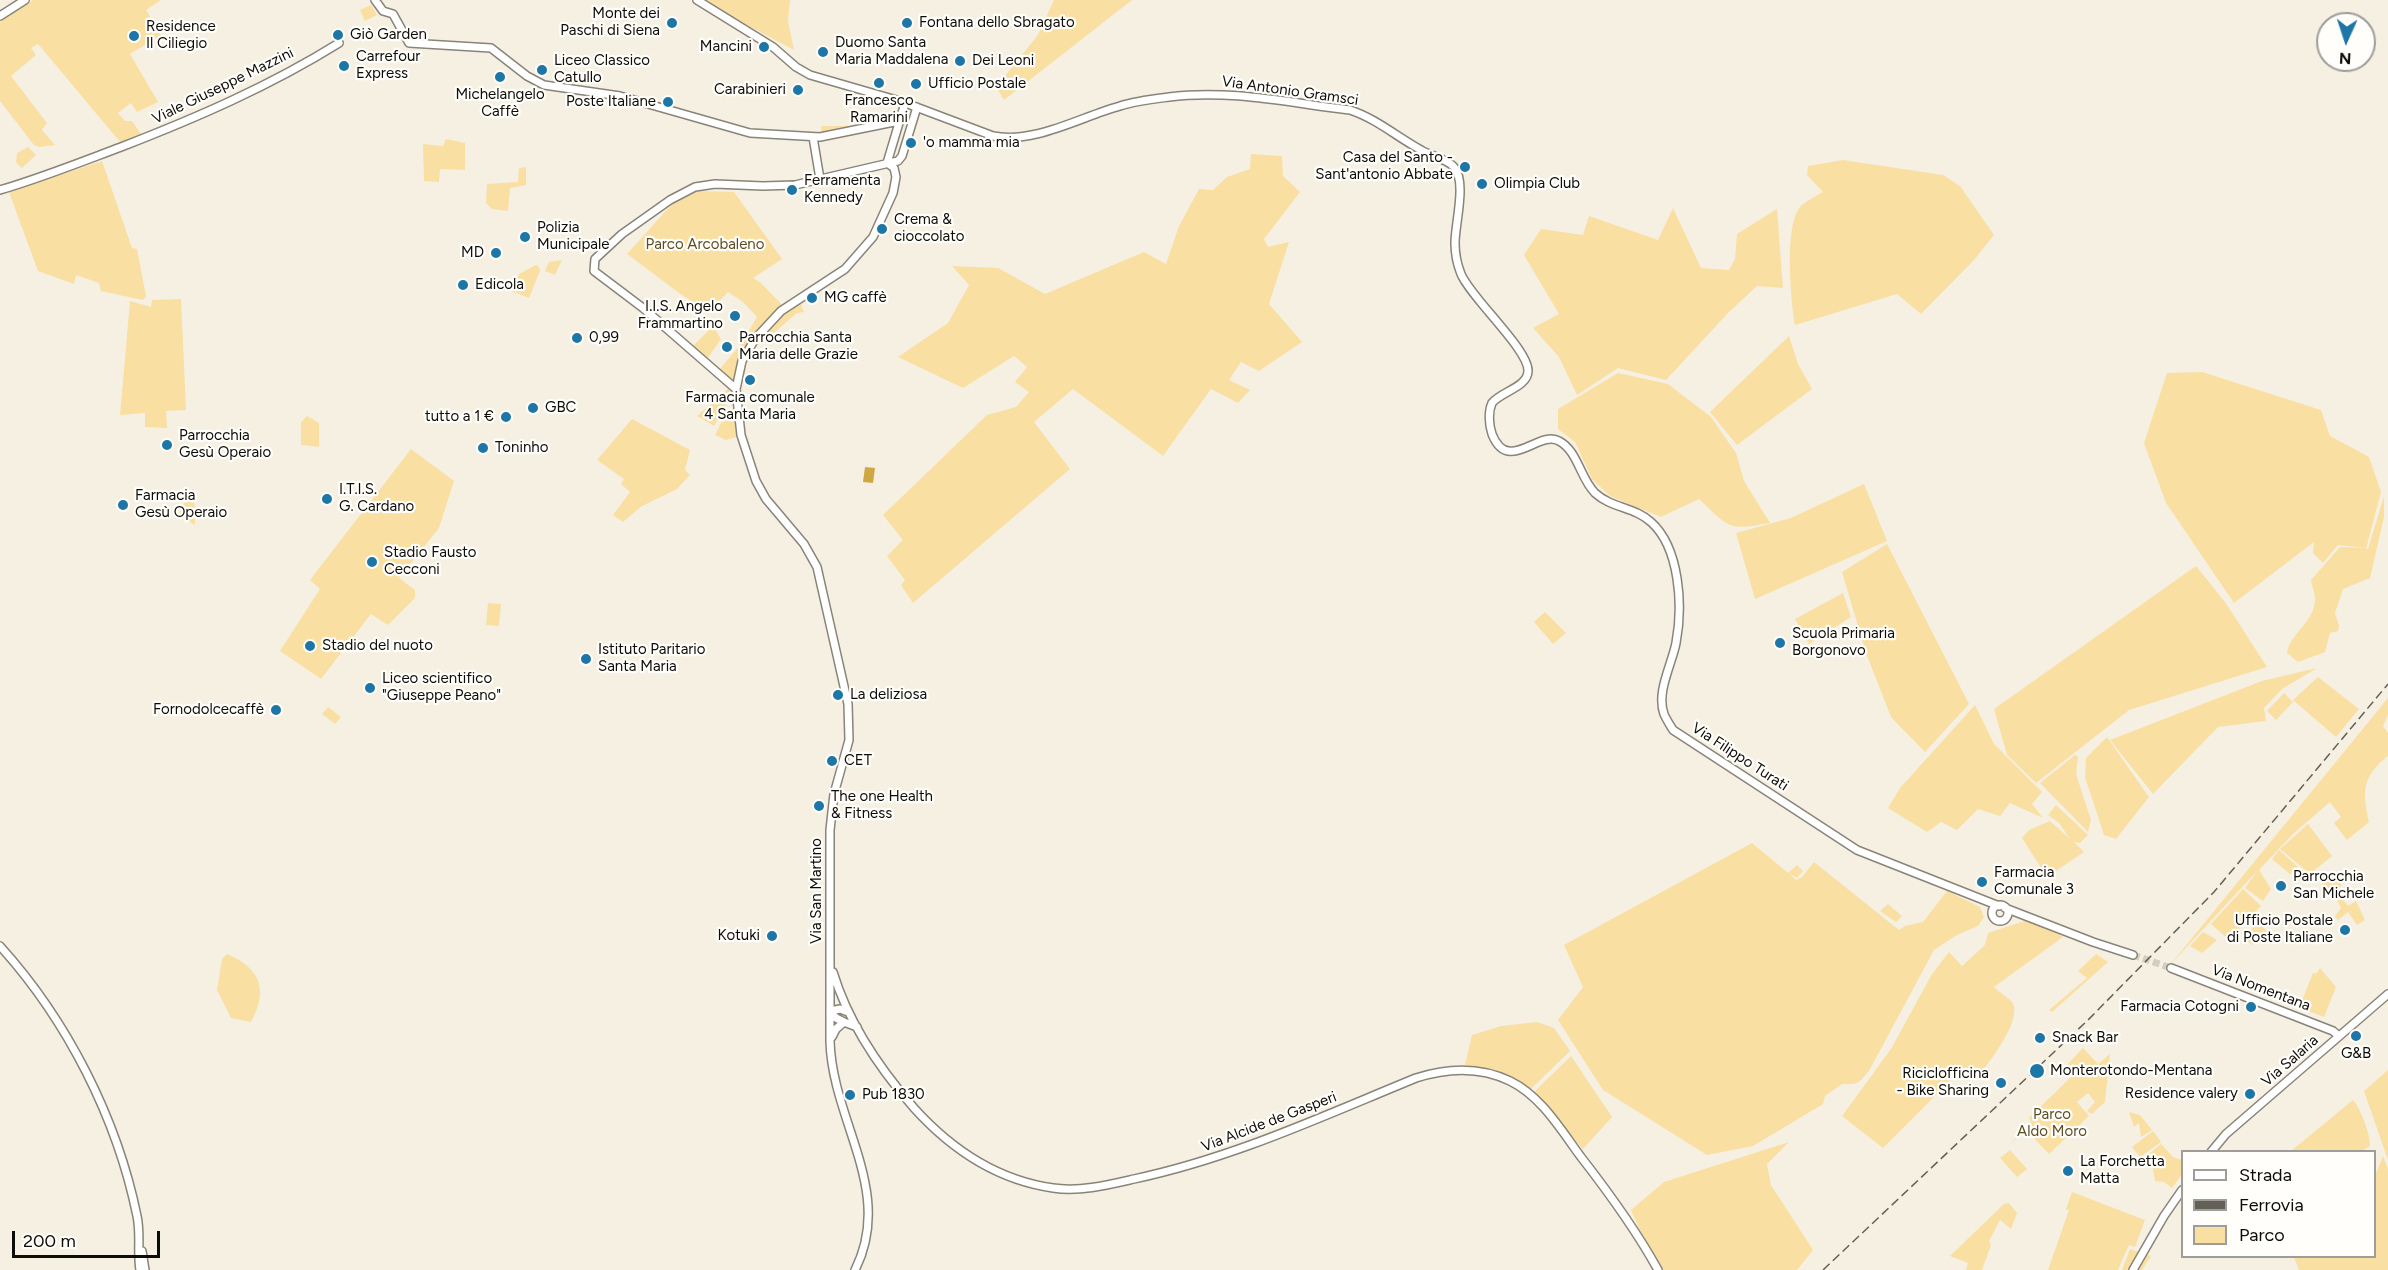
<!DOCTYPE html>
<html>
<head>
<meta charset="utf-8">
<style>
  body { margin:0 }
  #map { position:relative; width:2388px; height:1270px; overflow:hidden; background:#f6f0e3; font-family:Figtree,sans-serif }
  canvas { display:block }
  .legend { position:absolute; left:2181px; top:1150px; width:195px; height:108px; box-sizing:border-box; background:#fffefb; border:2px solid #9f9d9a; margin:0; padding:8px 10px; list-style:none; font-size:18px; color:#0e0c08 }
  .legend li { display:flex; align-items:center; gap:12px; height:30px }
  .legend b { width:30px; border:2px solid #9f9d9a }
  .north { position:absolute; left:2316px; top:12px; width:60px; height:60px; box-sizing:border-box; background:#fffefb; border:2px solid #9f9d9a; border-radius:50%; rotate:183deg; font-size:16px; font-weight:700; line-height:24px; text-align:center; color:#0e0c08 }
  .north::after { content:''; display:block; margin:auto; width:21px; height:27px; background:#1d76a5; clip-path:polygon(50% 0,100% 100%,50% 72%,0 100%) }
  .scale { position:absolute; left:12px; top:1231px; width:148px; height:27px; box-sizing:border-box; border:3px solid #0e0c08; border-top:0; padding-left:8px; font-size:18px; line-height:21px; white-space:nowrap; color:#0e0c08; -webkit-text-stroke:4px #fffefb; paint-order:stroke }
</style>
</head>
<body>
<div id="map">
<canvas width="2388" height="1270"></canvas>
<ul class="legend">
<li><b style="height:8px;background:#fff"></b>Strada</li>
<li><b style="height:8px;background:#636058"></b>Ferrovia</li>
<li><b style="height:16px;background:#f9dfa2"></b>Parco</li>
</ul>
<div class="north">N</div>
<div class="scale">200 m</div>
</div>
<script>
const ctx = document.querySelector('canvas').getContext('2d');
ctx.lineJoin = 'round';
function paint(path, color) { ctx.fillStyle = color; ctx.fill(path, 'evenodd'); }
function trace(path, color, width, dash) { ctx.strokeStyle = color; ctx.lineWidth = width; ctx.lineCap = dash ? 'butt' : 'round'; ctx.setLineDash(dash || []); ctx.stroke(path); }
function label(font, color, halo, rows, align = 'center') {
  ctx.font = font + ' Figtree,sans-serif'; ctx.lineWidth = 4.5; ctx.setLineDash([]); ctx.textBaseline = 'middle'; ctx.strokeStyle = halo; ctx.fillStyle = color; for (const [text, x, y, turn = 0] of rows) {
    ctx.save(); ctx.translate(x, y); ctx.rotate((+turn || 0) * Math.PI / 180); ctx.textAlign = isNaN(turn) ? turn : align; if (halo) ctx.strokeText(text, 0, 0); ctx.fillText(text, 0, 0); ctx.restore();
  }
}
paint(new Path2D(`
  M33 0H161L146 10 161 35 130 54 158 102 137 112 131 103 118 113 125 121H132L141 134 121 143 38 44 31 48 36 55 11 76 47 123 42 130 55 145 39 147 34 145 0 101V22Z
  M707 0H790L788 21 794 50 734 18Z
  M1054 0H1132L1004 100 996 87 1038 35Z
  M371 5 377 15 365 21 360 10Z
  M855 121 856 129 822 135 821 126H855Z
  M446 139 465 143V170L440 169 439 182 424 181 423 144 443 146Z
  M28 147 36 155 22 168 16 162 17 153Z
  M1251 154 1282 156 1283 176 1300 192 1264 239 1268 247 1289 242 1269 304 1302 342 1259 371 1241 362 1229 380 1250 390 1238 403 1211 389 1163 456 1073 389 1034 422 1070 469 913 603 901 585 905 580 887 556 903 540 883 515 987 415 1016 407 1029 392 1015 382 1027 367 1014 356 963 388 898 357 948 323 969 285 952 266 998 268 1045 294 1144 252 1166 264 1179 226 1199 189 1213 190 1227 177 1250 169Z
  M1843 160 1943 175 1960 186 1994 235 1974 260 1921 314 1897 294 1795 325C1791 301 1783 222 1802 205 1808 200 1816 196 1823 192L1807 175 1808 166Z
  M102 161 132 248 137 249 146 296 143 300 101 291 99 283 76 275 74 284 38 271 9 192Z
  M526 167V185L510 188 508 211 492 209 486 203 487 184 518 182 519 168Z
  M699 191 734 192 782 259 753 278 761 283 784 307 743 356 734 391 714 426 697 416 730 387 733 389 719 370 741 344 757 317 743 302 728 292 709 312 679 293 627 254 672 204Z
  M1673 208 1701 268 1729 270 1735 259 1737 234 1777 209 1783 288 1757 286 1729 312 1666 380 1618 368 1577 395 1559 357 1533 328 1559 314 1524 255 1541 229 1583 235 1589 216 1658 240Z
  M562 260 555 275 545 271 549 262Z
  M536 265 539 267 540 271 529 298 511 291 519 274Z
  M181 299 186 410 166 411 167 428 145 427V413L120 415 130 301 151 307 152 300Z
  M799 300 804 312 797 313 768 338 765 332 781 313Z
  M713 326 721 339 708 358 693 346Z
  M1789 336 1798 364 1812 389 1737 445 1710 412Z
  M2202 372 2321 410 2330 436 2369 457 2381 492 2366 549H2368L2384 496V517L2370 578 2343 589 2335 613 2339 626 2338 631 2330 633 2325 652 2298 662 2287 653C2290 633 2315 622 2315 599 2315 593 2312 586 2311 580L2340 547 2365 548 2338 545 2323 563 2313 553 2314 542 2234 603 2166 503 2144 443 2167 373Z
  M1618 373 1668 384 1711 417 1736 453 1744 481 1770 523C1727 531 1730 528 1699 499L1661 517 1610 496 1592 479 1575 442 1558 429V409Z
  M728 409 734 410 737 434V437L726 440 715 435Z
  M307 416 319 423V447L301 445V422Z
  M632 419 690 450 685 470 690 475 677 489 642 506 623 522 613 515 630 492 621 484 624 479 597 460Z
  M411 449 454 481 439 528 399 578 415 590V598L388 625 371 614 321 679 280 651 320 589 310 580Z
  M1864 484 1887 541 1755 599 1736 533 1791 518Z
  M192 489H194L195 525 178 515Z
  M1887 544 1969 704 1925 752 1891 717 1866 653 1842 572Z
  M2196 566 2225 602 2267 667 2129 710 2036 783 2007 755 1994 709Z
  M1843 593 1851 617 1809 644 1795 619Z
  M488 603 501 604 499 626 486 625Z
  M1545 612 1566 633 1553 644 1534 622Z
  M2317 668 2282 689 2264 708 2266 721 2218 727 2153 794 2110 740 2262 681Z
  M2318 677 2359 709 2336 737 2293 700Z
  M2284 693 2293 702 2276 720 2267 711Z
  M2388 698V715L2383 726 2388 733V756C2362 776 2362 792 2369 822L2347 840 2334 823 2341 817 2330 802 2293 834 2259 870 2271 889 2263 901 2245 888 2257 871 2170 965Z
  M1975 705 1994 744 2042 792 2032 804 2043 818 2010 803 2000 816 1978 809 1957 830 1941 822 1927 832 1888 808 1900 788Z
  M328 707 341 717 335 724 322 714Z
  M2107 737 2149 797 2116 839 2104 835 2085 777 2086 758Z
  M2075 755 2078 757 2076 774 2091 820 2088 832 2040 783Z
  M2056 805 2088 835 2080 843 2074 842 2084 852 2047 877 2022 838 2029 830 2050 821 2070 839 2059 823 2048 815Z
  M2308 824 2332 856 2310 874 2280 849Z
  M1752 843 1788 873 1797 865 1803 871 1797 878 1790 874 1796 880 1802 877 1814 862 1899 930 1905 926 1923 922 1947 891 1980 907 1984 917 1978 926 1957 935 1934 950 1869 1071C1857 1085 1858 1084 1842 1084L1825 1096 1823 1104 1753 1146 1707 1155 1603 1090 1558 1020 1583 987 1564 945Z
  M2279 850 2298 867 2290 874 2272 859Z
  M2333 875 2342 885 2332 893 2322 884Z
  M2243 889 2261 906 2229 940 2211 924Z
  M2342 898 2348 906 2356 901 2365 920 2357 925 2348 912 2338 920 2335 916 2341 908 2337 900Z
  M1888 904 1902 916 1896 922 1880 911Z
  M2030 919 2063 937 1994 987C1999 992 2008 997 2012 1002 2023 1020 1989 1063 1978 1076L1963 1068 1883 1148 1842 1116 1891 1049 1932 974 1949 952 1962 966 1985 945 1988 933Z
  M2257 922 2268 932 2252 945 2244 938Z
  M2203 932 2217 940 2202 953 2190 946Z
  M227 954C260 968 269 989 251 1022L231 1018 217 990 222 959Z
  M2096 954 2108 962 2052 1012 2049 1010 2087 978 2078 971Z
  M2320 968 2336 987 2324 1017 2293 1005 2303 998 2313 973 2316 974Z
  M1537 1022 1554 1028 1570 1051 1530 1090C1508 1074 1492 1070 1465 1065L1472 1035 1501 1026Z
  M2083 1048 2098 1064 2110 1054 2105 1102 2092 1114 2087 1111 2095 1102 2088 1093 2077 1102 2089 1116 2049 1154 2026 1130 2009 1145 2031 1122 2029 1118 2073 1075 2066 1066Z
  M1571 1056 1612 1117 1583 1149 1533 1093Z
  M2388 1070V1160L2364 1091Z
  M2353 1100C2360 1107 2371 1136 2370 1146L2362 1151H2291Z
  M2129 1112 2140 1115 2152 1130 2141 1137 2139 1123 2134 1127Z
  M2153 1131 2161 1142 2140 1157 2132 1147Z
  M1789 1142 1767 1164 1771 1185 1813 1250 1797 1270H1658L1631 1210 1664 1182Z
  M2161 1144 2173 1157 2182 1160V1174L2172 1188 2164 1182 2155 1181 2152 1163 2144 1158Z
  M2010 1150 2027 1169 2017 1177 2000 1158Z
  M2383 1156 2388 1169V1270H2299L2294 1257 2374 1256 2375 1176Z
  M2072 1192 2145 1220 2135 1247 2129 1245 2118 1270H2048L2069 1210 2066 1209Z
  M2009 1203 2017 1213 2011 1229 2000 1220 1989 1241 1991 1245 1982 1270H1966L1968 1263 1950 1256 2004 1204Z
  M2130 1249 2151 1256 2142 1270H2122Z`), '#f9dfa2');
paint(new Path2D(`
  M865 467 875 468 873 483 863 482Z`), '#cfa844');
trace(new Path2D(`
  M2133 955 2171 968`), '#d3cec2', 7, [7, 3.5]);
const secondary = new Path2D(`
  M375 0 383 11 393 14 409 43 491 48 527 76 544 85 620 96 750 133 820 137 899 121
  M697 0 773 47 796 67 810 75 900 101 993 136C1035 144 1080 117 1120 106 1135 101 1153 99 1169 97 1229 89 1290 103 1350 110 1377 119 1397 137 1421 150 1431 156 1447 159 1454 167 1467 182 1455 223 1455 243 1455 253 1457 264 1461 274 1471 298 1529 350 1528 371 1528 387 1500 392 1492 403 1488 412 1489 425 1492 434 1508 475 1539 429 1559 441 1578 451 1580 478 1595 493 1611 508 1635 507 1651 522 1680 548 1683 606 1676 643 1672 664 1656 692 1664 714 1666 719 1670 725 1673 730L1857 850 1999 906
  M0 16 25 0
  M813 137 820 179
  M887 163 905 103
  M0 190C41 178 81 162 121 147 196 118 270 86 339 43
  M736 389 643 308 594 271 595 259 622 234 670 200 695 187 715 184 763 186 795 185 898 161 902 156 917 107
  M1992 913a8 8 0 1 1 16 0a8 8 0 1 1-16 0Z
  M2005 908 2093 942 2133 955
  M0 946C67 1020 117 1118 137 1216 141 1234 137 1252 140 1270
  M2171 968 2333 1031 2339 1036
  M833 972C848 1022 880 1069 914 1108 951 1149 997 1180 1053 1188 1080 1192 1108 1185 1134 1179 1233 1158 1323 1116 1416 1078 1447 1068 1479 1066 1510 1081 1541 1096 1561 1130 1581 1157 1609 1193 1636 1230 1658 1270
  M844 1022 836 1018 830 1011 840 1009 848 1012
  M832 1037 836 1029 844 1022 857 1027
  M2211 1152 2226 1134 2388 994
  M142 1251 145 1270
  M855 1270C895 1191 832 1121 830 1041V830L834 794 849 740 848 704 817 567 804 544 766 499 756 481 741 435 736 389 742 361 755 339 781 311 845 269 873 237 893 193 896 177 894 168 887 163
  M2133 1270 2164 1216 2182 1190`);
trace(secondary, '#898479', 10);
trace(secondary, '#fff', 7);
trace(new Path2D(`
  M1823 1270 2088 1020 2214 892 2388 684`), '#636058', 1.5, [9, 4.5]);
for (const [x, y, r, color] of [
  [672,23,6,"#1d76a5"],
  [907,23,6,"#1d76a5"],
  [338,35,6,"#1d76a5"],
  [134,36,6,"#1d76a5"],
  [764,47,6,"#1d76a5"],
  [823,52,6,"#1d76a5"],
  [960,61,6,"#1d76a5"],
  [344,66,6,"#1d76a5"],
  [542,70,6,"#1d76a5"],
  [500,77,6,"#1d76a5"],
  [879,83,6,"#1d76a5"],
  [916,84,6,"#1d76a5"],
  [798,90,6,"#1d76a5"],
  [668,102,6,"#1d76a5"],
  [911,143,6,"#1d76a5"],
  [1465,167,6,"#1d76a5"],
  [1482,184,6,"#1d76a5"],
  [792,190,6,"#1d76a5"],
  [882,229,6,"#1d76a5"],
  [525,237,6,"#1d76a5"],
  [496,253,6,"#1d76a5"],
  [463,285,6,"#1d76a5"],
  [812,298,6,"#1d76a5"],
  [735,316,6,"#1d76a5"],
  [577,338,6,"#1d76a5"],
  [727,347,6,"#1d76a5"],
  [750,380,6,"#1d76a5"],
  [533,408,6,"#1d76a5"],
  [506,417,6,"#1d76a5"],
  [167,445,6,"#1d76a5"],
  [483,448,6,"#1d76a5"],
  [327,499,6,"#1d76a5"],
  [123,505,6,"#1d76a5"],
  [372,562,6,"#1d76a5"],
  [1780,643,6,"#1d76a5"],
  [310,646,6,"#1d76a5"],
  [586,659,6,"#1d76a5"],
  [370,688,6,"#1d76a5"],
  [838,695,6,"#1d76a5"],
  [276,710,6,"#1d76a5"],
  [832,761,6,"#1d76a5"],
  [819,806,6,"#1d76a5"],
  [1982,882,6,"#1d76a5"],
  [2281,886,6,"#1d76a5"],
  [2345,930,6,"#1d76a5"],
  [772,936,6,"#1d76a5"],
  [2251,1007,6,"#1d76a5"],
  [2356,1036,6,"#1d76a5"],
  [2040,1038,6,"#1d76a5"],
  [2037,1071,8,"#1d76a5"],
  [2001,1083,6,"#1d76a5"],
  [2250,1094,6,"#1d76a5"],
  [850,1095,6,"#1d76a5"],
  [2068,1171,6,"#1d76a5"]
]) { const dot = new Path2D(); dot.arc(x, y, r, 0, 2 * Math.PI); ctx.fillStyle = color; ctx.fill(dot); trace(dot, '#fffefb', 2); }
label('15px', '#0e0c08', '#fffefb', [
  ["Monte dei",660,14,"right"],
  ["Paschi di Siena",660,31,"right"],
  ["Fontana dello Sbragato",919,23],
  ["Residence",146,27],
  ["Il Ciliegio",146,44],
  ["Giò Garden",350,35],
  ["Duomo Santa",835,43],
  ["Maria Maddalena",835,60],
  ["Mancini",752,47,"right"],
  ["Carrefour",356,57],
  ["Express",356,74],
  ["Liceo Classico",554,61],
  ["Catullo",554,78],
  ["Dei Leoni",972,61],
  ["Ufficio Postale",928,84],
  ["Carabinieri",786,90,"right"],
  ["Michelangelo",500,95,"center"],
  ["Caffè",500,112,"center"],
  ["Francesco",879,101,"center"],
  ["Ramarini",879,118,"center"],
  ["Poste Italiane",656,102,"right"],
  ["'o mamma mia",923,143],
  ["Casa del Santo -",1453,158,"right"],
  ["Sant'antonio Abbate",1453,175,"right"],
  ["Ferramenta",804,181],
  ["Kennedy",804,198],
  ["Olimpia Club",1494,184],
  ["Crema &",894,220],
  ["cioccolato",894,237],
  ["Polizia",537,228],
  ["Municipale",537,245],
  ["MD",484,253,"right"],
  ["Edicola",475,285],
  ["MG caffè",824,298],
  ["I.I.S. Angelo",723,307,"right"],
  ["Frammartino",723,324,"right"],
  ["0,99",589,338],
  ["Parrocchia Santa",739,338],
  ["Maria delle Grazie",739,355],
  ["Farmacia comunale",750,398,"center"],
  ["4 Santa Maria",750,415,"center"],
  ["GBC",545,408],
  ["tutto a 1 €",494,417,"right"],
  ["Parrocchia",179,436],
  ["Gesù Operaio",179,453],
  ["Toninho",495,448],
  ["I.T.I.S.",339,490],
  ["G. Cardano",339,507],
  ["Farmacia",135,496],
  ["Gesù Operaio",135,513],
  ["Stadio Fausto",384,553],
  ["Cecconi",384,570],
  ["Scuola Primaria",1792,634],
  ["Borgonovo",1792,651],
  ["Stadio del nuoto",322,646],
  ["Istituto Paritario",598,650],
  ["Santa Maria",598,667],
  ["Liceo scientifico",382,679],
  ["\"Giuseppe Peano\"",382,696],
  ["La deliziosa",850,695],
  ["Fornodolcecaffè",264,710,"right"],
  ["CET",844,761],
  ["The one Health",831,797],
  ["& Fitness",831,814],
  ["Farmacia",1994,873],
  ["Comunale 3",1994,890],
  ["Parrocchia",2293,877],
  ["San Michele",2293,894],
  ["Ufficio Postale",2333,921,"right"],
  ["di Poste Italiane",2333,938,"right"],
  ["Kotuki",760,936,"right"],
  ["Farmacia Cotogni",2239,1007,"right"],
  ["Snack Bar",2052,1038],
  ["G&B",2356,1054,"center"],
  ["Monterotondo-Mentana",2050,1071],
  ["Riciclofficina",1989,1074,"right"],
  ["- Bike Sharing",1989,1091,"right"],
  ["Residence valery",2238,1094,"right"],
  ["Pub 1830",862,1095],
  ["La Forchetta",2080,1162],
  ["Matta",2080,1179]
], 'left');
label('15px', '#0e0c08', '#fffefb', [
  ["Viale Giuseppe Mazzini",223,86,-26],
  ["Via Antonio Gramsci",1290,91,8],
  ["Via Filippo Turati",1740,757,33],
  ["Via San Martino",817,891,-90],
  ["Via Nomentana",2261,988,21],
  ["Via Salaria",2290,1061,-41],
  ["Via Alcide de Gasperi",1269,1122,-21]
]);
label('15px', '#5d4d24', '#fffefb', [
  ["Parco Arcobaleno",705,245],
  ["Parco",2052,1115],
  ["Aldo Moro",2052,1132]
]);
</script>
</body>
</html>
